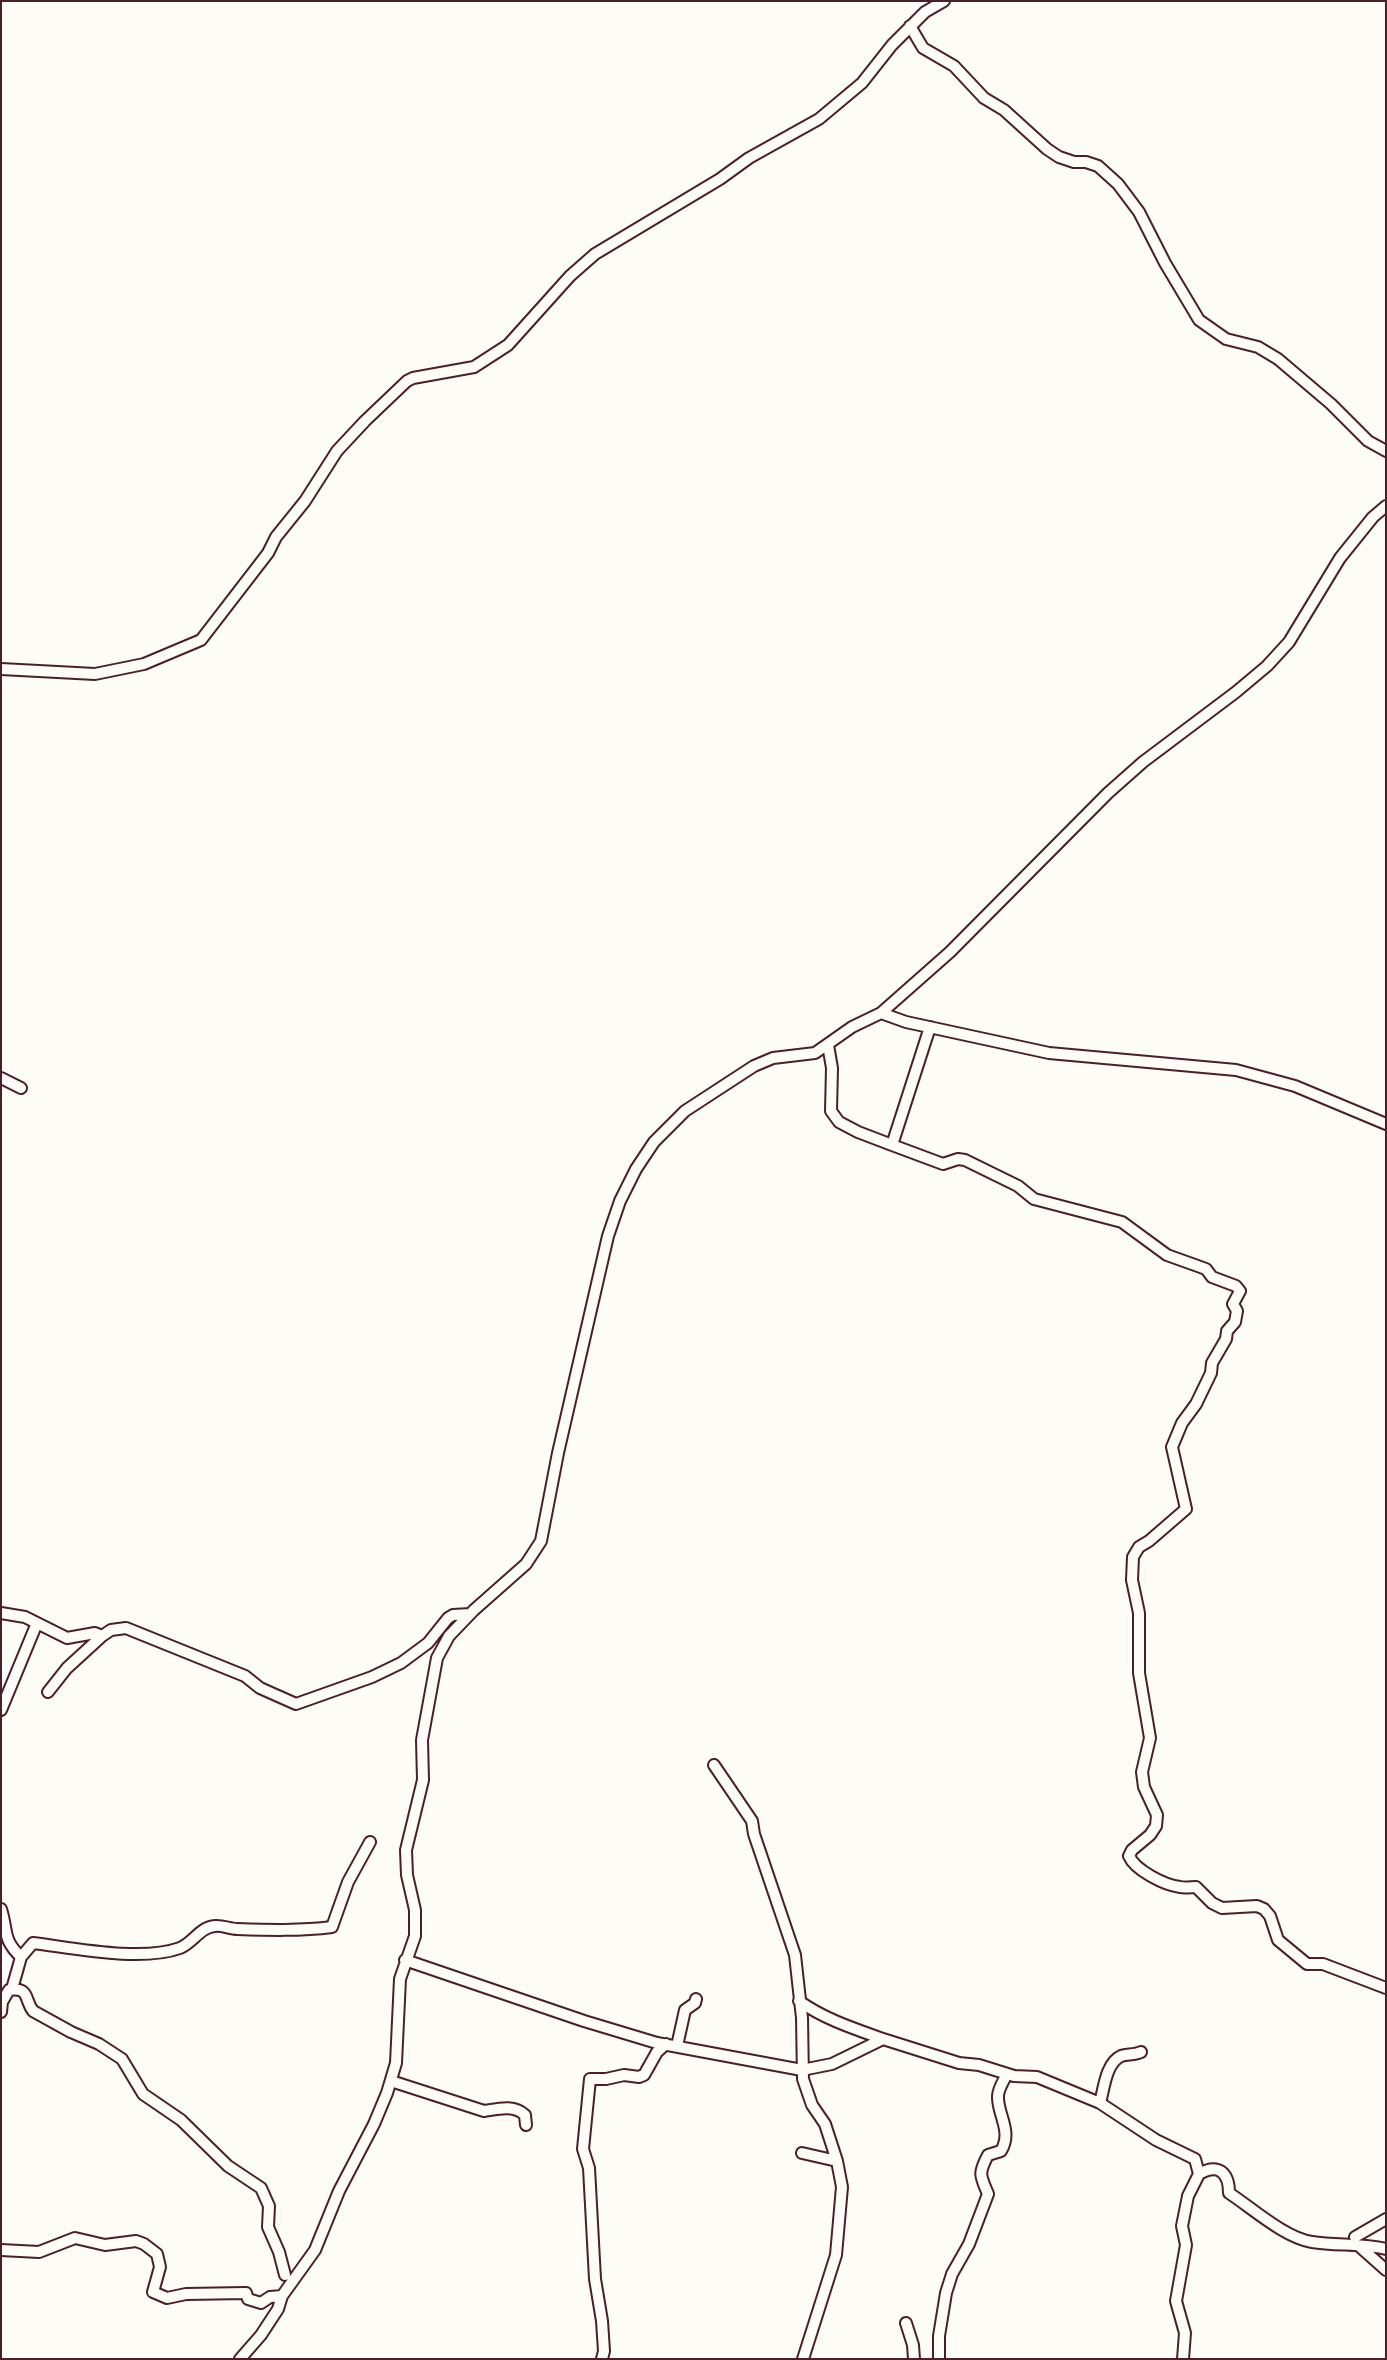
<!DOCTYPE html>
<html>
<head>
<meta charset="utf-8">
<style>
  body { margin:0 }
  #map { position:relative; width:1387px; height:2360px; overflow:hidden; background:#fdfcf7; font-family:Kalam,sans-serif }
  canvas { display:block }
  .frame { position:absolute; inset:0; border:2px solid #4a1f2b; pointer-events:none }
</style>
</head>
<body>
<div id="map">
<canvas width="1387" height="2360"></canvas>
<div class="frame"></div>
</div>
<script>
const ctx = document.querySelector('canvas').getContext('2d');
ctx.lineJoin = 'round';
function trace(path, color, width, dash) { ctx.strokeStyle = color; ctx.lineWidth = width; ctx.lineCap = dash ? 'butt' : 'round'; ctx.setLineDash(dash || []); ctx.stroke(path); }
const minor = new Path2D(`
  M910 26 923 48 954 66 984 98 1004 110 1047 149 1059 157 1074 162H1086L1098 166 1118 184 1139 212 1165 263 1199 320 1226 339 1258 347 1278 359 1331 404 1368 441 1386 451
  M1 669 95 674 144 664 201 640 268 553 276 537 305 501 337 451 365 421 407 381 413 378 474 367 508 345 570 276 595 254 720 179 749 158 819 119 862 83 892 45 925 12 944 1
  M881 1013 906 1022 1049 1053 1236 1070 1295 1086 1386 1124
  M930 1027 892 1145 943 1164 958 1159 965 1160 1018 1186 1034 1199 1122 1222 1167 1255 1206 1269 1212 1277 1236 1286 1240 1291 1233 1304 1237 1311 1235 1322 1227 1331 1226 1339 1212 1363 1211 1373 1196 1404 1182 1423 1172 1447 1186 1509 1149 1541 1139 1547 1133 1557 1132 1580 1139 1613V1673L1150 1738 1142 1772 1144 1787 1157 1815 1156 1826 1150 1835 1132 1850 1129 1856C1135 1870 1164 1885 1180 1887 1185 1888 1191 1887 1196 1887L1212 1903 1222 1908 1257 1906 1264 1909 1270 1916 1278 1940 1307 1964H1323L1386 1988
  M828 1045 832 1068 831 1111 839 1122 858 1132 892 1145
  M1 1078 21 1088
  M1 1613 25 1617 37 1623
  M102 1636 111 1630 126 1628 245 1676 260 1688 296 1704 372 1677 401 1663 428 1643 448 1618 453 1615 470 1614
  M1 1710 37 1623 67 1638 95 1633 102 1636 67 1668 48 1692
  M714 1765 752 1821 754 1834 795 1955 802 2018 803 2079 812 2105 825 2124 837 2161 842 2187 836 2255 803 2359
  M1 1909C8 1931 2 1939 21 1957
  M405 1960 584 2021 657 2043 802 2070 832 2064 883 2039 959 2063 979 2065 1014 2076 1037 2077 1100 2103 1156 2140 1195 2159 1199 2174 1188 2196 1182 2226 1186 2245 1176 2301 1185 2333 1183 2359
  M12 1989 21 1957 33 1943C74 1948 141 1962 180 1948 193 1943 200 1927 215 1926 222 1925 230 1929 237 1929 268 1930 301 1931 332 1927L348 1882 370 1842
  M799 2001C824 2019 855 2029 883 2039
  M1 2012 2 2002 9 1990C30 1987 24 1999 33 2011L71 2032 99 2044 122 2059 143 2094 181 2120 228 2166 261 2188 269 2206 268 2227 279 2252 285 2275
  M677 2046 685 2010 695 2003 696 1999
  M391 2081 484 2111C497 2109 514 2104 525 2115L526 2125
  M1100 2103C1104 2088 1106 2063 1121 2056 1127 2054 1135 2055 1141 2052
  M802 2153 837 2161
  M1199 2174C1218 2163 1229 2172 1229 2193 1252 2208 1285 2238 1312 2242 1336 2246 1362 2243 1386 2249
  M1355 2237 1386 2219
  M1359 2246 1386 2270
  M1 2250 39 2252 75 2238 105 2245 136 2241 144 2244 157 2254 160 2267 153 2292 167 2298 186 2294 246 2293 248 2299 261 2303 270 2297 282 2296
  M906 2323 913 2345 914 2359
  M240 2359 261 2335 278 2309 282 2296 315 2250 339 2191 374 2124 387 2093 396 2063 400 1979 415 1936V1910L407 1875 406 1850 423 1780 422 1740 437 1658 449 1636 474 1610 526 1564 541 1541 558 1453 608 1236 620 1201 636 1169 654 1142 685 1111 754 1066 773 1058 815 1053 852 1027 881 1013 950 952 1108 793 1143 762 1236 692 1267 666 1289 642 1340 558 1373 517 1386 506
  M602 2359 604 2351 602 2321 595 2279 589 2168 583 2149 590 2079H606L624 2075 639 2077 644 2075 657 2052 666 2044
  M939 2359V2336L946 2293 952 2274 969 2244 988 2194C980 2175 978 2174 988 2155L1001 2151C1013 2131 997 2114 998 2096 998 2089 1004 2080 1007 2074`);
trace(minor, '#4a1f2b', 14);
trace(minor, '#fdfcf7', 10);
</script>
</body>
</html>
